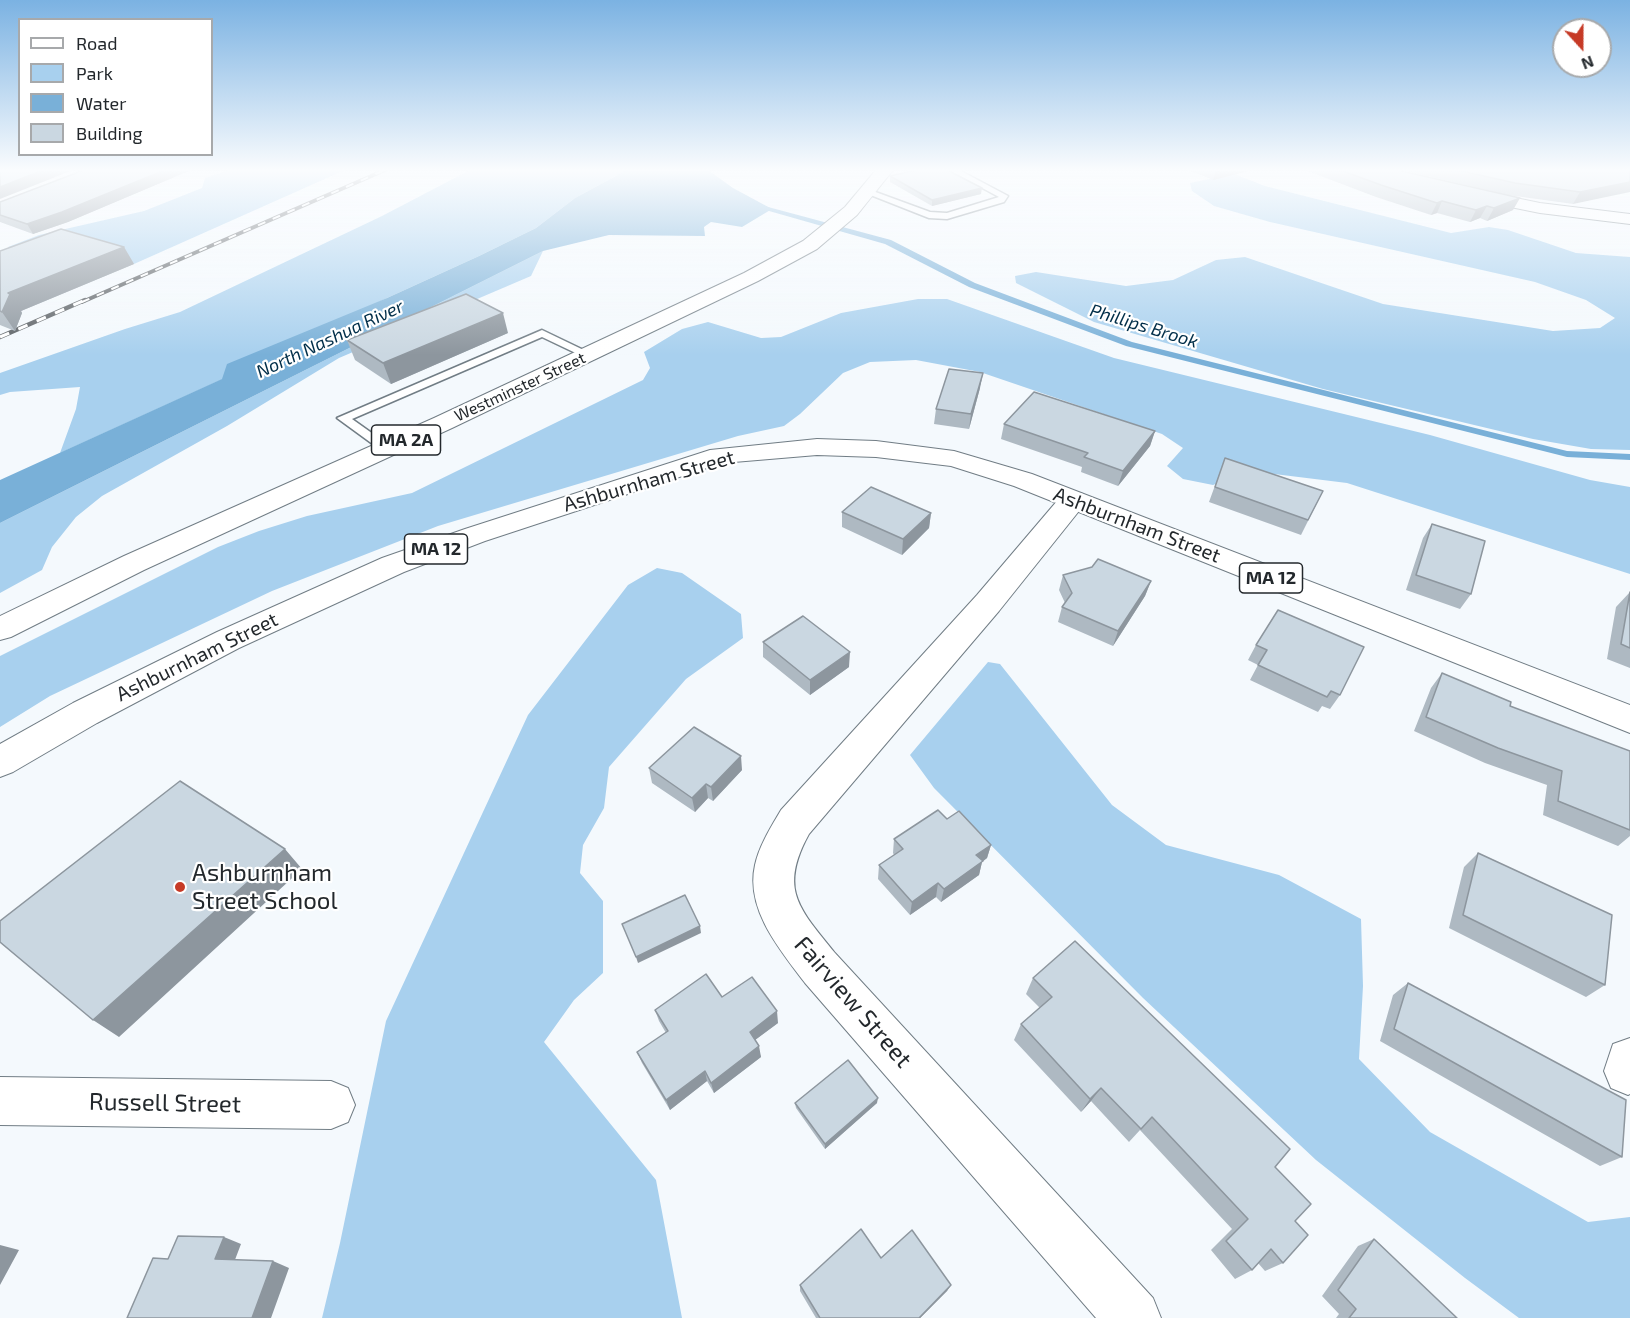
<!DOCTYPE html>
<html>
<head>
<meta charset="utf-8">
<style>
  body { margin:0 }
  #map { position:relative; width:1630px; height:1318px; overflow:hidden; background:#f4f9fd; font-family:"Exo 2",sans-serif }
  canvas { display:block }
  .legend { position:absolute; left:18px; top:18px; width:195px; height:138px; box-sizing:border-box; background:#fff; border:2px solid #a7a9ab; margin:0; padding:8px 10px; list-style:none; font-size:18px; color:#23282c }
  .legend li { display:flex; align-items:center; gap:12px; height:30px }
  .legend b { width:30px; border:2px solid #a7a9ab }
  .north { position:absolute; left:1552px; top:18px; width:60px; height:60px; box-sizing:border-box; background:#fff; border:2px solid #a7a9ab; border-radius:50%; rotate:159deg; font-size:16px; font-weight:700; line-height:24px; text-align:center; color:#23282c }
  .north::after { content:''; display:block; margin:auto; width:21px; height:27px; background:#c63a26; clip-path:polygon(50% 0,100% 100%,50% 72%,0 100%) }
</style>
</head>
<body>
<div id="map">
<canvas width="1630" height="1318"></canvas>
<ul class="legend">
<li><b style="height:8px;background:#fff"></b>Road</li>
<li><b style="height:16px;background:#a8d0ee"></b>Park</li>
<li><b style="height:16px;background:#79b0d8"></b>Water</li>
<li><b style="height:16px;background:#cad7e1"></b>Building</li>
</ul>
<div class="north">N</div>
</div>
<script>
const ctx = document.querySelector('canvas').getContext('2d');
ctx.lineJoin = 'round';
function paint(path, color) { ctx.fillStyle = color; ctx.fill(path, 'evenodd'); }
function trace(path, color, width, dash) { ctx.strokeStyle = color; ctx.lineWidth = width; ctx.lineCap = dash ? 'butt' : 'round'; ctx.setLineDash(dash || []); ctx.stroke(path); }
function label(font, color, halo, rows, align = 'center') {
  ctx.font = font + ' "Exo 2",sans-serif'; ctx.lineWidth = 4.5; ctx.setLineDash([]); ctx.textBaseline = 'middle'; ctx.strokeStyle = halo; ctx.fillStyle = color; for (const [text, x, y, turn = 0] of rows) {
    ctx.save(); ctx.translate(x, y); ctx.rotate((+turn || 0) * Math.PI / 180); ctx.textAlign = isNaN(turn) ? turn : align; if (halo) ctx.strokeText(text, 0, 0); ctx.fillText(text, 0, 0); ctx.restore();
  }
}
paint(new Path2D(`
  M230 170H345L134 264 95 253 17 254 8 247 39 235 144 211 202 188 205 178Z
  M470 170H627L575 198 536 228 479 256 387 298 223 379 60 453 76 409 80 387 10 392 0 395V373L125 329 180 312 382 216Z
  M1234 174 1265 186 1451 233 1489 227 1508 230 1576 253 1630 257V450L1591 449 1533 439 1323 389 1094 322 1016 283 1015 276 1036 272 1126 286 1173 280 1216 260 1245 257 1383 304 1553 331 1600 328 1615 318 1586 300 1535 282 1270 222 1214 206 1192 191 1190 183Z
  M543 251 531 276 339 358 227 426 102 496 76 517 52 547 42 570 0 593V523Z
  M918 299H947L1114 358 1430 435 1590 480 1630 487V574L1347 483 1250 471 1213 485 1183 479 1167 466 1183 448 1162 434 980 372 916 360 870 362 843 373 800 414 784 426 738 436 438 526 272 591 50 696 0 727V656L218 547 259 531 307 516 412 493 643 380 650 368 644 352 682 329 708 322 761 338 781 337 841 313Z
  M657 568 682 573 741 614 743 638 686 679 609 767 604 808 583 845 580 873 603 901V973L574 1000 544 1042 656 1180 682 1318H322L340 1243 386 1021 528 715 628 585Z
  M988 662 1000 664 1112 805 1166 845 1279 875 1361 919 1363 986 1359 1059 1430 1132 1588 1222 1630 1217V1318H1519L1465 1278 1316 1160 1143 998 934 788 910 755Z`), '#a8d0ee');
paint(new Path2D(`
  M627 170H708L733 188 772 209 742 227 711 222 704 227 705 236 609 235 543 251 0 523V480L222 379 227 364 387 298 479 256 536 228 575 198Z`), '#79b0d8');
paint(new Path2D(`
  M757 204 891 240 975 283 1132 342 1567 451 1630 454V460L1567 457 1126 346 969 287 885 244 755 207 753 206Z`), '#79b0d8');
const service = new Path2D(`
  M949 170H959L1008 196 1004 202 947 219 929 218 863 192 870 190 930 212 947 213 999 197Z
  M542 330 594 355 592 357H584L542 337 352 419 390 446 391 449 385 453 337 418Z`);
const minor = new Path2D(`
  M1472 189 1540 203 1630 214V224L1540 213 1466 198 1464 194Z
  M1073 492 1083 494 1087 500 1083 506 999 611 809 834C778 890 800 909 835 953L1153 1298 1161 1318H1096L805 983C780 950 745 909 755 865 759 846 771 827 781 810L977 595 1063 494Z
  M1630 1038V1094L1628 1095 1611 1088 1604 1071 1613 1044Z
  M0 1077 331 1081 348 1088 355 1105 348 1122 331 1129 0 1125Z`);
const primary = new Path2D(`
  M817 439 876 441 954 451 1032 474 1630 705V733L1014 486 951 466 876 457 817 455 722 463 485 541 404 572 239 648 97 723 13 772 0 777V744L73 703 217 632 382 558 465 529 710 450Z`);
const trunk = new Path2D(`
  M876 170H893L857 215 817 249 758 281 452 428 144 570 11 637 0 640V616L124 556 434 418 744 273 803 241 845 207Z`);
trace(service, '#717d85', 3);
trace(minor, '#717d85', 2);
trace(primary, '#717d85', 2);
trace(trunk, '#717d85', 2);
paint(service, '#fff');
paint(minor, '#fff');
paint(primary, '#fff');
paint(trunk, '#fff');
const railFar1 = new Path2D(`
  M82 302 385 170`);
const rail = new Path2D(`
  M0 337 85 300`);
trace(railFar1, '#5b6064', 4);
trace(rail, '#5b6064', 4.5);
trace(railFar1, '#fff', 2, [8]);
trace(rail, '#fff', 3, [10]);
paint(new Path2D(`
  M84 170H191L68 222 33 234 0 222V202Z
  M1189 170H1252L1213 180Z
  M1305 170H1397L1513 210 1487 221 1480 218 1470 222 1437 213 1431 215 1376 197Z
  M1402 170H1630L1573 204 1508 195Z
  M890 176 981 194 932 206 890 182Z
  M124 247 134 264 21 311 22 313 15 331 0 325V251Z
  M508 333 391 384 355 360 347 340Z
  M980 388 969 429 934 424 936 409Z
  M1004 424 1155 431 1150 446 1118 486 1081 472 1082 467 1001 439Z
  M1225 458 1323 491 1301 535 1209 502Z
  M842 512 931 513 929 528 902 555 842 527Z
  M1432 524 1471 594 1460 609 1406 590 1423 538Z
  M1063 575 1151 581 1145 596 1113 646 1058 622 1062 607 1065 603 1059 590Z
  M1630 592V668L1607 659 1616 607Z
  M1278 610 1340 695 1330 709 1322 706 1318 712 1250 680 1258 665 1248 660 1256 645Z
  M763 642 849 667 810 695 763 657Z
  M1442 673 1510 706 1630 751V836L1618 846 1543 815 1547 785 1485 763 1414 731 1431 688Z
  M649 768 742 770 713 801 708 798 695 812 652 783Z
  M947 819 991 845 987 858 982 862 979 875 941 902 936 897 910 915 878 879 879 865 894 855 893 853 894 839Z
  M1478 853 1605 985 1586 997 1449 928 1464 867Z
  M1033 978 1275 1167 1295 1221 1283 1263 1265 1271 1258 1263 1252 1270 1235 1279 1211 1250 1232 1229 1140 1130 1129 1142 1091 1101 1081 1112 1014 1040 1021 1024 1040 1008 1026 994Z
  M1408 983 1622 1157 1600 1166 1380 1041 1393 995Z
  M722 997 778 1023 755 1040 761 1057 714 1093 707 1081 670 1110 642 1063 637 1052 666 1033 659 1021 655 1010Z
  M795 1103H877L825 1149 796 1108Z
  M1374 1239 1457 1318H1336L1339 1314 1322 1296 1358 1246Z
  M881 1258 951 1285 947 1291 920 1318H816L800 1291V1285Z`), '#aeb9c2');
paint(new Path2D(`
  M43 170H73L0 199V187Z
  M165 170H191L68 222 33 234 27 224Z
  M1216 170H1252L1213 180Z
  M1630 182V192L1573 204 1580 192Z
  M982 188 981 194 932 206V200Z
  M1520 198 1513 210 1487 221 1494 208Z
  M1442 201 1437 213 1431 215 1437 203Z
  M1487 206 1480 218 1470 222 1476 210Z
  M124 247 134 264 21 311 22 313 15 331 2 312 8 293Z
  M503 313 508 333 391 384 383 363Z
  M983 373 980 388 969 429 971 414Z
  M1155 431 1150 446 1118 486 1123 471Z
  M931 513 929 528 902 555 903 539Z
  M1151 581 1145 596 1113 646 1118 631Z
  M850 652 849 667 810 695V680Z
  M741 756 742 770 713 801 711 787Z
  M706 784 708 798 695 812 692 798Z
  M991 845 987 858 982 862 979 875 941 902 944 889 976 855Z
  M285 849 302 869 119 1037 93 1020Z
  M938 883 936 897 910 915 912 902Z
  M700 926 701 933 638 963 636 957Z
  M777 1011 778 1023 751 1043 750 1032Z
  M759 1046 761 1057 714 1093 711 1083Z
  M705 1071 707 1081 670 1110 666 1100Z
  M1101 1088 1091 1101 1081 1112 1090 1099Z
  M878 1098 877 1103 825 1149V1144Z
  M224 1237 241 1244 233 1265 215 1259Z
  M0 1245 19 1250 0 1285Z
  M273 1261 289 1268 271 1318H252Z
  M951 1285 947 1291 920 1318H918Z`), '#8d969e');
const building = new Path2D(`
  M0 170H43L0 187Z
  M84 170H165L62 212 27 224 0 215V202Z
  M917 170H947L982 188 932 200 890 176Z
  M1340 170H1397L1520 198 1494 208 1487 206 1476 210 1442 201 1437 203 1381 185Z
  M1457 170H1630V182L1580 192 1515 183Z
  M61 229 124 247 8 293 10 294 2 312 0 311V251Z
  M466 294 503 313 383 363 347 340Z
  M949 369 983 373 971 414 936 409Z
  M1034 392 1155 431 1123 471 1084 457 1088 453 1004 424Z
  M1225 458 1323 491 1308 520 1215 487Z
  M871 487 931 513 903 539 842 512Z
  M1432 524 1485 541 1471 594 1416 575Z
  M1098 559 1151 581 1118 631 1062 607 1072 593 1063 575 1092 567Z
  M1630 592V648L1621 644Z
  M1278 610 1364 647 1340 695 1331 691 1327 697 1258 665 1267 650 1256 645Z
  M803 616 850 652 810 680 763 642Z
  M1442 673 1511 702 1510 706 1630 751V830L1558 801 1562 771 1498 748 1426 717Z
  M694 727 741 756 711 787 706 784 692 798 649 768Z
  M180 781 285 849 93 1020 0 942V921Z
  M938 810 947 819 959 811 991 845 976 855 983 861 944 889 938 883 912 902 879 865 903 849 894 839Z
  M1478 853 1612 915 1605 985 1463 915Z
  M685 895 700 926 636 957 622 924Z
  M1075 941 1290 1149 1275 1167 1311 1204 1295 1221 1308 1235 1283 1263 1271 1249 1252 1270 1226 1241 1248 1219 1152 1117 1141 1129 1101 1088 1090 1099 1021 1024 1052 997 1033 978Z
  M706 974 722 997 752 977 777 1011 750 1032 759 1046 711 1083 705 1071 666 1100 637 1052 668 1031 655 1010Z
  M1408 983 1626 1100 1622 1157 1394 1029Z
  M848 1060 878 1098 825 1144 795 1103Z
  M861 1229 881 1258 912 1230 951 1285 919 1318H820L800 1285Z
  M178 1236 224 1237 215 1259 273 1261 252 1318H127L153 1258 168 1259Z
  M1374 1239 1457 1318H1349L1356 1309 1338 1290Z`);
paint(building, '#cad7e1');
trace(building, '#8d969e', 1.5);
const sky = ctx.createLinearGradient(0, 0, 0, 355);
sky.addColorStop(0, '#7bb2e2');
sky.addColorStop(0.48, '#fafcfe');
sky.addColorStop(1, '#fafcfe00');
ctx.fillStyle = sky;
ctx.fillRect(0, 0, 1630, 355);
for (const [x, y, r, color] of [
  [180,887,6,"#c63a26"]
]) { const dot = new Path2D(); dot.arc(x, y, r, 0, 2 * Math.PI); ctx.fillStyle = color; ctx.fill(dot); trace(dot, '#fff', 2); }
label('16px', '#23282c', '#fff', [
  ["Westminster Street",520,387,-25]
]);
label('italic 18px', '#002e49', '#fff', [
  ["Phillips Brook",1144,326,17],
  ["North Nashua River",330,339,-25]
]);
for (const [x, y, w] of [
  [406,440,69],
  [436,549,63],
  [1271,578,63]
]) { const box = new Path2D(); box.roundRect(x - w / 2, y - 15, w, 30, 4.5); ctx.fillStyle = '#fff'; ctx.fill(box); trace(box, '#23282c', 1.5); }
label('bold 18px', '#23282c', null, [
  ["MA 2A",406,440],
  ["MA 12",436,549],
  ["MA 12",1271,578]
]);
label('20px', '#23282c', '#fff', [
  ["Ashburnham Street",649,481,-16],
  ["Ashburnham Street",1137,525,21],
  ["Ashburnham Street",197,657,-26]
]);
label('24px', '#23282c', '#fff', [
  ["Ashburnham",192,873],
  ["Street School",192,901]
], 'left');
label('24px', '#23282c', '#fff', [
  ["Fairview Street",853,1002,49],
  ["Russell Street",165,1103,1]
]);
</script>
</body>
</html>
